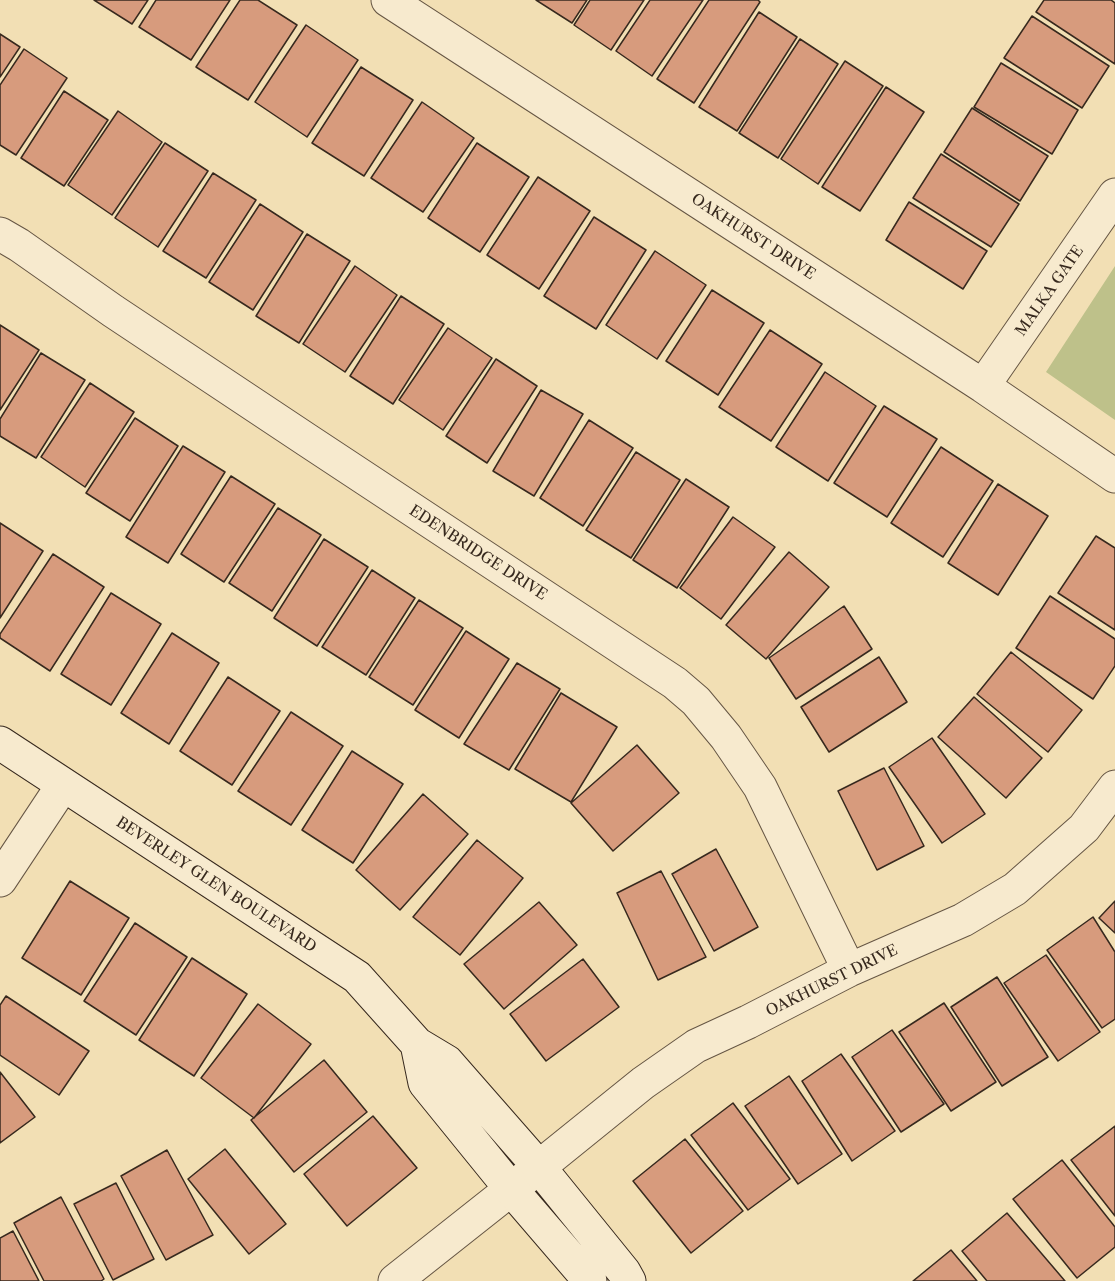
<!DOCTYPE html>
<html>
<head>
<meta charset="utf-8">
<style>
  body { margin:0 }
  canvas { display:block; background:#f2dfb4 }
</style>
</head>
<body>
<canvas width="1115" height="1281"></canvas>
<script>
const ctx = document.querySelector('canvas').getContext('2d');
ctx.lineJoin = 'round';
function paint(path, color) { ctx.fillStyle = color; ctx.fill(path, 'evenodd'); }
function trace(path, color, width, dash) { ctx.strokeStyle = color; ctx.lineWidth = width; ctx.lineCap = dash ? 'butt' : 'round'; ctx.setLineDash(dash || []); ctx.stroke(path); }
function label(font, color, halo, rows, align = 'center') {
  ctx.font = font + ' "Libre Caslon Text",serif'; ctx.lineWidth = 6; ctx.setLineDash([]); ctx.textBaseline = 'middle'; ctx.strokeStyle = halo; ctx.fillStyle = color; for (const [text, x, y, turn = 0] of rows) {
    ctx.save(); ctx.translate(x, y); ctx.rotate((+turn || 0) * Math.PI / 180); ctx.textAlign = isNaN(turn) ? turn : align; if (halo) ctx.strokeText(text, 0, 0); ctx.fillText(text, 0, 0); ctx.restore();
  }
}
paint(new Path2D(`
  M1115 266V420L1046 372Z`), '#bec18a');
const building = new Path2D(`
  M94 0H148L132 24Z
  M156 0H230L191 60 139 27Z
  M240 0H258L297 25 248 100 196 67Z
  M536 0H587L572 23Z
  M590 0H644L611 50 574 25Z
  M650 0H703L652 76 616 51Z
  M709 0H758L760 2 694 103 657 79Z
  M1044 0H1111L1115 3V64L1036 12Z
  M759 12 797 37 737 131 699 107Z
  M1032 16 1109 66 1082 108 1004 58Z
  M306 25 358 60 307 137 255 102Z
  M0 34 20 47 0 77Z
  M800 39 838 64 778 158 739 133Z
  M24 49 67 78 16 155 0 145V85Z
  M845 61 883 86 818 184 781 159Z
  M1001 63 1078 110 1052 154 974 107Z
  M361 67 413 100 364 176 312 143Z
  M886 87 924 112 860 211 822 187Z
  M64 91 108 120 64 186 21 158Z
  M422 102 474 138 423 212 371 178Z
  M972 108 1048 156 1020 201 944 152Z
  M118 111 162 142 112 215 68 185Z
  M165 143 208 171 158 247 115 218Z
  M477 143 529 177 480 252 428 218Z
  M941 154 1019 204 991 247 913 198Z
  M213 173 256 200 206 278 163 251Z
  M538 177 590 211 539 289 487 255Z
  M909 202 987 251 963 289 886 240Z
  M260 204 303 232 253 310 209 282Z
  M594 217 646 250 596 329 544 296Z
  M307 234 350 261 299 343 256 316Z
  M655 251 706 285 657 359 606 325Z
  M355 266 397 295 345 372 303 344Z
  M712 290 764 323 718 395 666 361Z
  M401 296 444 324 393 404 350 376Z
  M0 325 39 350 0 410Z
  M448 328 492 358 443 430 399 400Z
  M770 330 822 364 771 441 719 407Z
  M41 353 85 380 36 458 0 436V419Z
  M496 359 537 386 487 463 446 436Z
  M825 372 876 406 828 481 776 447Z
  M90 383 134 412 85 487 41 457Z
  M541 390 583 414 534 496 493 471Z
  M884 406 937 439 887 517 834 483Z
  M135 418 178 446 130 521 86 493Z
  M589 420 633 448 583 526 540 498Z
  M183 446 225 472 168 563 126 537Z
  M941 447 993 481 943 557 891 523Z
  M636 452 680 480 631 558 586 530Z
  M231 476 275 504 224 582 181 554Z
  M686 479 729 507 677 588 633 560Z
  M998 484 1048 516 998 595 948 563Z
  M278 508 321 535 272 611 229 583Z
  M733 517 775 547 721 619 680 588Z
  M0 523 43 551 0 618Z
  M1096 536 1115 548V630L1058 593Z
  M324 539 368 567 317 646 274 618Z
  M789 552 829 587 766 659 726 625Z
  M53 554 104 587 50 671 0 638V634Z
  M372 570 415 598 366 675 322 647Z
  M111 593 161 624 111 705 61 674Z
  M1050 596 1115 639V666L1093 699 1016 648Z
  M419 600 463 628 413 705 369 677Z
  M844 606 872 649 796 699 769 658Z
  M466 631 509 659 459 738 415 710Z
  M172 633 219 663 169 744 121 713Z
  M1011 652 1082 710 1048 752 977 694Z
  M879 657 907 702 829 752 801 707Z
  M517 663 560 689 509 770 464 744Z
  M228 677 280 711 232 785 180 751Z
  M561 693 617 727 571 802 515 769Z
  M974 697 1042 758 1006 798 938 737Z
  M291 712 343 746 291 825 238 791Z
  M932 738 985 814 942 843 889 767Z
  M637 745 679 793 613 851 571 803Z
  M352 751 403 784 353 863 302 830Z
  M884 768 924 846 877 870 838 791Z
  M423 794 468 834 400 910 356 870Z
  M477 840 523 878 460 955 413 917Z
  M716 849 758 927 714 951 672 874Z
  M661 871 706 957 658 980 617 893Z
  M70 881 129 918 81 995 22 958Z
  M1115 901V933L1099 918Z
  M539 902 577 945 504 1009 464 964Z
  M1093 917 1115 952V1019L1102 1028 1047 950Z
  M135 923 187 957 136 1035 84 1001Z
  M1046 955 1100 1032 1058 1061 1004 983Z
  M192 958 247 994 194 1076 139 1040Z
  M583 959 619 1007 546 1061 510 1014Z
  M997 977 1048 1057 1002 1086 951 1007Z
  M6 996 89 1051 59 1095 0 1055V1005Z
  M944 1003 996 1082 951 1111 899 1032Z
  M258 1004 311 1044 254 1118 201 1078Z
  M892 1030 944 1104 901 1132 852 1057Z
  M841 1054 895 1131 852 1161 802 1081Z
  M324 1060 367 1112 294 1172 251 1120Z
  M0 1072 35 1117 0 1143Z
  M789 1076 842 1154 798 1184 745 1106Z
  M733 1103 790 1179 748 1210 691 1135Z
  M373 1116 417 1168 347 1226 304 1174Z
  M1115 1126V1216L1071 1160Z
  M685 1139 743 1211 691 1253 633 1181Z
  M225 1149 286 1224 249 1254 188 1179Z
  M167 1150 213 1235 166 1260 121 1176Z
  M1062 1160 1115 1227V1247L1077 1278 1013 1199Z
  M116 1183 154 1259 113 1280 74 1204Z
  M61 1197 104 1279 101 1281H44L14 1223Z
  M1007 1213 1065 1281H987L962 1251Z
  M13 1231 39 1281H0V1238Z
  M951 1250 977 1281H913Z`);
paint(building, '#d79b7d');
trace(building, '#37291e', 1.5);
const street = new Path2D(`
  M388 0 983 386 1115 476
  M0 234 19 245 113 311 307 440 675 683 696 701 726 737 760 787 849 970
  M983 386 1115 195
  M0 880 63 785
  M395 1281 539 1167 643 1083 696 1046 748 1022 849 970 963 920 1015 889 1084 828 1115 787`);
const secondary = new Path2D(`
  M0 743 357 977 417 1044 447 1062 539 1167 624 1272 629 1281
  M417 1044 425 1083 511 1189 590 1281`);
trace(street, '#665644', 35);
trace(secondary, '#37291e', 35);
trace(street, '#f7eace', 33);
trace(secondary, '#f7eace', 33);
label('15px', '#37291e', '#f7eace', [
  ["OAKHURST DRIVE",753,237,33],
  ["MALKA GATE",1050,291,-55],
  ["EDENBRIDGE DRIVE",478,553,33],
  ["BEVERLEY GLEN BOULEVARD",216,885,33],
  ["OAKHURST DRIVE",832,981,-26]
]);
</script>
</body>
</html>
